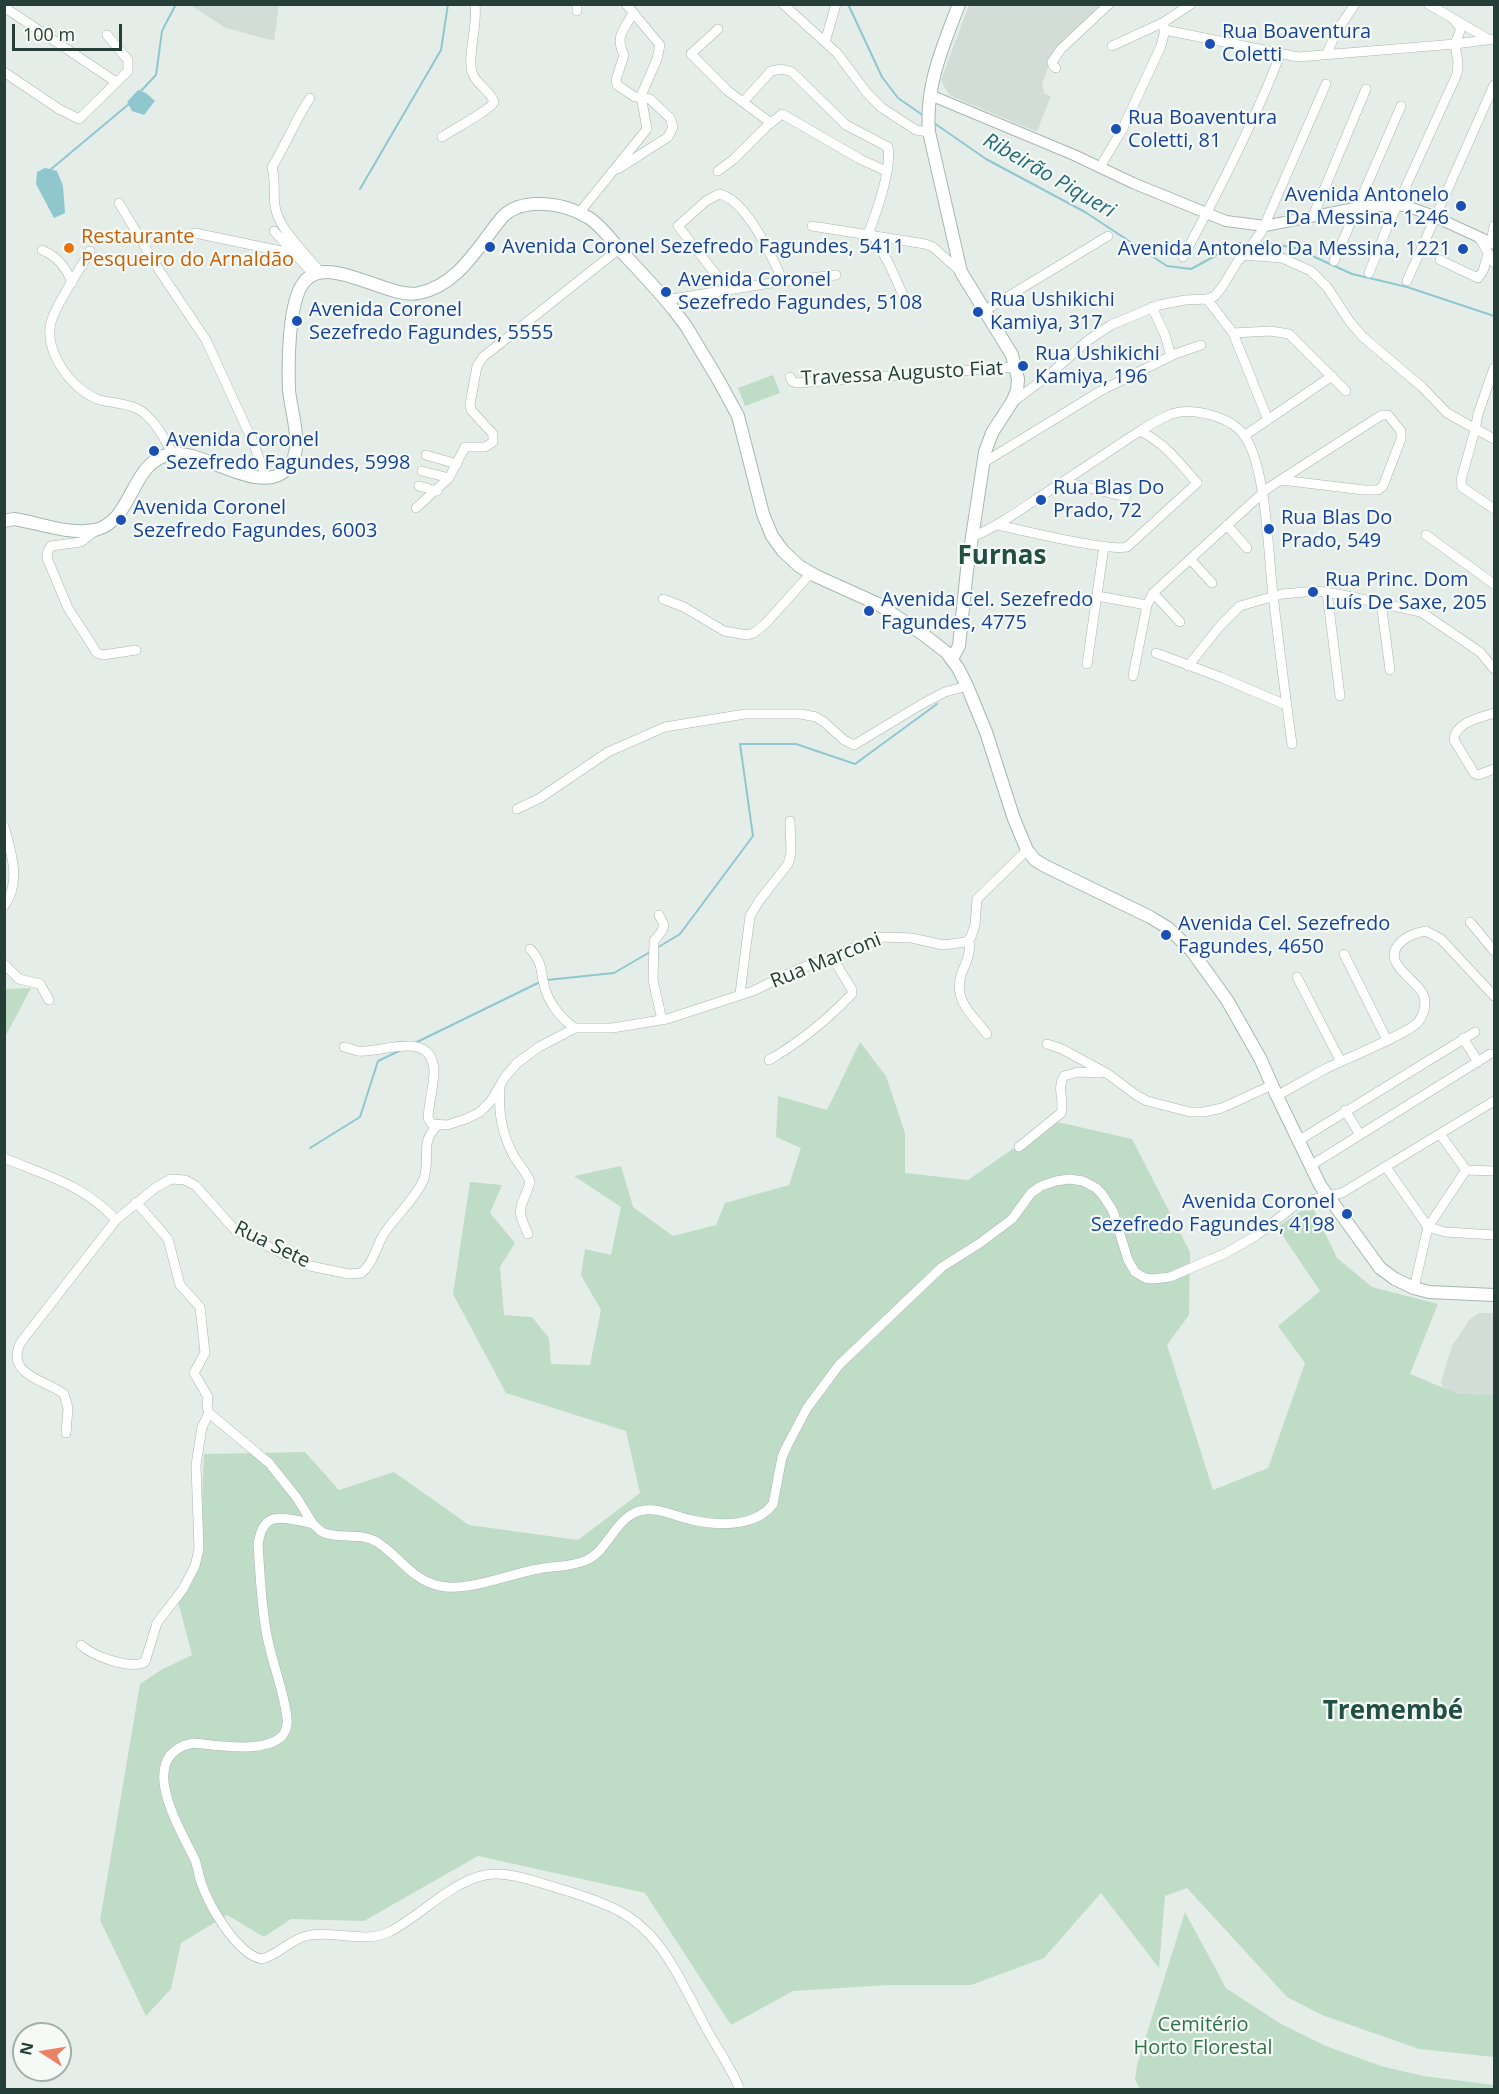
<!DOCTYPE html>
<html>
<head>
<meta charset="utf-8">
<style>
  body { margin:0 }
  #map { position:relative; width:1499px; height:2094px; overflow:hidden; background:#e5ede9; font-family:"Open Sans",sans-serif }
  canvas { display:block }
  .frame { position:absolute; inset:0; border:6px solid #253e37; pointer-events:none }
  .north { position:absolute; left:12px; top:2022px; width:60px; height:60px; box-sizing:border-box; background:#f5faf7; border:2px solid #a2afaa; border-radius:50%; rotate:282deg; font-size:16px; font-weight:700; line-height:24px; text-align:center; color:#253e37 }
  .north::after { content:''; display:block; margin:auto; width:21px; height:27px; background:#ea8366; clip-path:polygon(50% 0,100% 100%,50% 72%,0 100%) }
  .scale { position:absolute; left:12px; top:24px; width:110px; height:27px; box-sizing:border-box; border:3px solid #253e37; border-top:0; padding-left:8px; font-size:18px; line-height:21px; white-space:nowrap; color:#253e37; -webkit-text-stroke:4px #f5faf7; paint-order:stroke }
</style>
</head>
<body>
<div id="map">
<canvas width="1499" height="2094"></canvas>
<div class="frame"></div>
<div class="north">N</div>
<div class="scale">100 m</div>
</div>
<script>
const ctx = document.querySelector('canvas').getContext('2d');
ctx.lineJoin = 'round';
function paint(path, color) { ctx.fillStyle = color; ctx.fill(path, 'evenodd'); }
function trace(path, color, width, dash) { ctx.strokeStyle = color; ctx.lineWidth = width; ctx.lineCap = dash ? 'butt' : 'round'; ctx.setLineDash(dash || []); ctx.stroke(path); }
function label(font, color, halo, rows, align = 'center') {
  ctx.font = font + ' "Open Sans",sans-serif'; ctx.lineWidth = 4.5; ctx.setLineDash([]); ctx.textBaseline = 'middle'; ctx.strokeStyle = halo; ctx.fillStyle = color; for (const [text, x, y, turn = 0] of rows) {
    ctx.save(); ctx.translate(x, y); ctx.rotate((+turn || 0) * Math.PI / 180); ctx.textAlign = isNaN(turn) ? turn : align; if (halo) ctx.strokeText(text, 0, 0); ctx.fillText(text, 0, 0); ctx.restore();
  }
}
paint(new Path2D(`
  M1096 4 1100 8 1054 50 1042 85 1045 94 1051 96 1037 132 949 95 941 80 969 5Z
  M190 5H279L274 41 226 28Z
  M1479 1313H1494V1398L1452 1395 1445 1390 1441 1382 1452 1346 1470 1319Z`), '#d3ddd8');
paint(new Path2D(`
  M773 375 780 393 745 406 738 388Z
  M31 988 5 1037V989Z
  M860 1042 886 1076 905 1133V1173L968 1180 1053 1121 1132 1139 1190 1252 1189 1315 1167 1345 1213 1490 1268 1468 1305 1363 1278 1326 1320 1291 1277 1227 1301 1211 1314 1210 1337 1258 1372 1287 1438 1304 1410 1374 1458 1394 1494 1395V2057L1419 2049 1322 2015 1287 1997 1187 1888 1165 1896 1159 1968 1101 1893 1044 1958 971 1985H889L793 1991 731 2025 645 1893 478 1856 364 1921 291 1919 264 1937 227 1915 181 1943 171 1989 146 2016 100 1920 140 1684 161 1670 192 1655 177 1598 199 1569 204 1454 305 1452 339 1490 394 1472 469 1525 578 1540 640 1493 626 1431 506 1393 453 1294 470 1182 502 1185 490 1213 515 1243 500 1267 504 1315 532 1317 549 1338 551 1364 590 1365 601 1310 581 1275 585 1249 611 1255 621 1207 574 1176 621 1166 633 1207 673 1236 716 1225 725 1203 789 1185 801 1148 776 1137 778 1096 827 1110Z
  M1185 1912 1226 1988 1281 2024 1326 2046 1381 2066 1423 2076 1494 2085V2089H1140L1135 2080 1137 2065Z`), '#bfddc6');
paint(new Path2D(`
  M138 90 146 93 155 101 144 115 132 111 127 102Z
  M45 168 57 171 63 186 65 213 54 218 36 184 37 172Z`), '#90c7cf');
trace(new Path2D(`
  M848 4 882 77 898 98 924 116
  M139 93 156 75 162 31 176 4
  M934 123 986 159 1085 212 1167 266 1191 269 1239 243H1249
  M50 170 129 104
  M360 189 441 50 448 4
  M1258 243 1273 244 1295 248 1352 274 1407 287 1494 316
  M657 948 680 934 753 836 740 744H796L855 764 937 704
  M547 980 614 973 650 952
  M415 1043 542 981
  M310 1148 360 1117 378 1061 399 1051`), '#90c7cf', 2);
const minor = new Path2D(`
  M783 4 837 53 867 93 882 108 916 130 929 132
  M1428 4 1488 39
  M4 7 116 82
  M577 11V4
  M718 29 691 54 728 91 771 123
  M1165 30 1298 57 1455 44 1494 39
  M825 42 836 4
  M1112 46 1164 22 1191 4
  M1327 54 1335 34 1355 4
  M1056 68 1054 67 1052 62 1061 49 1109 4
  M4 72 59 109 79 119 128 71V60L107 35
  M310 98C295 120 286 145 272 167 276 183 273 191 275 206 278 229 307 255 321 273
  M743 102 771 71 782 69 792 72 846 125 888 147C892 169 876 214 868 234
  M442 137C452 130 490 110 494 102 490 90 476 85 472 72 467 56 478 26 475 4
  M1100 167 1122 130 1161 46 1164 34V22
  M618 169 668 137 673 127 670 118 650 99 635 97 617 85 616 80 624 55C615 37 623 30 633 14
  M718 171 734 159 767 126 782 114 860 159 886 171
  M119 203 159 270 206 340 253 442 266 477
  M579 213 647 129 641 96 657 59 660 45 626 4
  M1313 216 1366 89
  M812 226 925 244 933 247 961 272
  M274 231 313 274
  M195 233 295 254
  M873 235 889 264 903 295
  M1480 239 1494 263
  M1491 243 1494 226
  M42 250C58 257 66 267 72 283
  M90 251C78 273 61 296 52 319 41 349 72 391 100 400 111 403 125 403 136 408 153 416 164 438 173 454
  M1243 255 1282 258 1311 271 1327 287 1350 322 1363 337 1422 387 1447 413 1494 439
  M1183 257C1219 191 1253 125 1280 55
  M1440 260 1478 278 1483 271 1488 254
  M1334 261 1401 106
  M1369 273 1386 230 1457 74 1458 63 1455 44 1460 31V27L1455 21
  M1407 281 1494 85
  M728 290 678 226 706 201 719 194C746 199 772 257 783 281
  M1207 299 1233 333 1268 420
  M666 300 783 281 836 275
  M1152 307 1165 335 1171 356
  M984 311 1108 236
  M1233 333 1271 331 1289 334 1346 391
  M1494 368 1478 414 1475 430 1461 480 1462 487 1494 509
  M790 377 792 381 796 383 1016 367
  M1013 402 1049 375 1087 341 1111 325 1159 305 1185 300 1207 299 1215 296 1222 287 1238 261 1249 249 1262 231 1326 84
  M1244 436 1332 376
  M426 455 457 464
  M983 463 1102 390 1175 354 1201 345
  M422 471 449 478
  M1065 481 1073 484 1126 497
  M419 486 437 491
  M416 508 449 478 465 447H485L493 442V434L471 410 470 404 477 366 483 357 619 249
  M998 525C1020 530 1111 552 1127 547L1197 483C1180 463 1165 443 1140 431
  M1227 525 1247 548
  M96 530 81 542 51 546 48 551 47 558 68 608 97 653 103 655 136 650
  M1426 535 1494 584
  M972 537C996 527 1016 513 1038 498 1069 478 1099 458 1129 438 1142 430 1155 421 1169 415 1190 406 1230 416 1244 435 1267 468 1268 554 1273 595 1279 645 1285 695 1292 744
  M1190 559 1212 583
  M1327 592 1340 696
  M1153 593 1180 622
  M1097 596 1147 605
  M663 599 684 607 724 631 747 635 754 633 766 623 811 573
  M1381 602 1390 670
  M1156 653 1220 677 1286 705
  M1087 664 1104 546
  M1188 666 1220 626 1240 606 1282 594 1316 591 1338 594 1421 612 1480 652 1494 669
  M1133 676 1147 605 1153 593 1267 489C1303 465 1340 442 1377 418L1382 415H1388L1401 431V439L1383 486 1378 490H1364L1281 480
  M1494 713C1480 718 1455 722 1454 740L1474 773 1478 775 1494 769
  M517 809 540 798 608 752 665 727 745 714H801L816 717 824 722 844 740 854 745 922 704 945 692 967 686
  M4 826C11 852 22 882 4 906
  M659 915 664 925 662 931 654 941 653 980 662 1020
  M1470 922 1494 951
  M969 940C971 952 967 961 962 972 952 1000 971 1013 987 1034
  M530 949C543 963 540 969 544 985 548 1002 561 1019 575 1028
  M1344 954 1387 1040
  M4 964 19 979 40 984 49 1000
  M1297 977 1341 1062
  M740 994 750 916 759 901 788 864 791 853 790 821
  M1463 1038 1478 1062
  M1047 1044 1062 1049 1108 1074 1136 1095 1147 1101 1190 1112H1204L1222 1108 1272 1085
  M344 1047C349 1048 354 1050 358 1051 381 1054 432 1028 434 1071 434 1086 429 1102 428 1118L432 1124 447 1125 466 1119 480 1112 491 1101 505 1077 517 1063 539 1047 575 1028H612L667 1019 753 991 794 971 882 937 912 938 943 945 966 942 971 937 975 925 977 899 1027 850
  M769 1060C800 1042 827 1020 852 994V990L832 957
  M500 1089C498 1113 503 1137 515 1158 520 1166 527 1173 530 1182 522 1210 514 1204 528 1234
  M1277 1096C1292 1087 1309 1078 1325 1069 1341 1061 1412 1032 1419 1021 1424 1014 1427 1002 1423 994 1416 979 1379 962 1401 942 1407 936 1418 932 1426 931L1441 939 1494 996
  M1345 1110 1360 1135
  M1440 1134 1466 1170 1494 1171
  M1298 1141 1475 1032
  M1019 1147 1061 1113C1065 1100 1056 1089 1064 1076L1078 1072 1100 1073
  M4 1158C47 1176 84 1185 116 1220
  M1310 1166 1490 1054
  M1386 1167 1428 1227 1445 1232 1494 1235
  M136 1202 168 1239 180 1285 200 1307 205 1353 194 1373 208 1397 207 1407 209 1413
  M1414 1288 1428 1227 1466 1170
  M209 1413 269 1463 297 1498 313 1524
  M66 1433 68 1408 64 1394C46 1380 4 1375 21 1342L116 1220 155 1188 171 1179 185 1180 196 1186 234 1229 289 1257 310 1266 349 1274 361 1273C372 1265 376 1249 382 1237 394 1217 413 1202 423 1181 432 1160 418 1143 438 1125
  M81 1645C93 1656 130 1670 145 1662L157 1623 183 1589 195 1566 199 1549 196 1465 202 1427 209 1413
  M740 2090C731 2067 716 2047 705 2026 682 1984 664 1935 619 1911 598 1900 574 1893 551 1886 531 1880 506 1871 485 1875 449 1883 423 1914 391 1931 366 1945 331 1929 306 1936 290 1940 278 1955 262 1959 237 1955 208 1904 201 1882 198 1874 198 1867 195 1860 180 1828 134 1756 193 1743 216 1745 264 1754 282 1736 290 1727 287 1716 285 1706 280 1680 270 1656 266 1630 261 1602 260 1572 258 1544 262 1519 272 1515 295 1520 301 1521 309 1522 313 1524 317 1527 319 1531 324 1533 341 1539 360 1532 377 1542 399 1556 413 1581 440 1586 468 1592 509 1574 538 1569 553 1566 572 1567 587 1560 610 1549 616 1514 644 1510 661 1508 676 1517 692 1520 718 1526 756 1527 773 1504L782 1457 788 1444 807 1408 839 1365 942 1267 980 1243 1012 1219 1031 1193 1041 1186 1056 1181 1069 1179 1083 1181 1096 1188 1102 1194 1113 1211 1128 1260 1135 1272 1145 1278 1153 1279 1170 1277 1226 1253 1257 1235 1298 1203 1342 1193 1494 1101`);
const tertiary = new Path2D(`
  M930 95 1074 155 1133 183 1226 221 1265 226 1365 206H1406L1431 215 1494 244`);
const secondary = new Path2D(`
  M4 521 14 519C40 523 68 535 95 530 134 521 130 461 171 454 203 449 259 496 286 470 306 451 291 414 289 390 288 364 288 302 304 282 328 252 388 300 419 293 458 285 477 248 500 220 508 209 520 205 534 204 554 203 571 207 589 218 600 225 610 238 619 249 638 269 657 289 674 310L686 326 719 381 738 416 763 514 772 536 783 551 799 566 816 576 878 604 924 635 946 652 958 668 967 686 986 732 1014 819 1027 850 1035 860 1045 866 1150 917 1168 928 1191 950 1227 1000 1260 1058 1277 1096 1320 1185 1380 1268 1395 1279 1414 1288 1429 1292 1494 1295
  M952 659 959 646 967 570 985 452 992 433 1012 402 1017 391 1018 379 1012 355 961 272 929 132C925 86 943 46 959 4`);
trace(minor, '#a8b5b0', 10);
trace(tertiary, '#a8b5b0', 12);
trace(secondary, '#a4b8b1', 14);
trace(minor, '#fff', 9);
trace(tertiary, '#fff', 10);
trace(secondary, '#fff', 12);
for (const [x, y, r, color] of [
  [1210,44,6,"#1a4fb4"],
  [1116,129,6,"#1a4fb4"],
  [1461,206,6,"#1a4fb4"],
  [490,247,6,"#1a4fb4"],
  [69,248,6,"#e8710a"],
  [1463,249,6,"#1a4fb4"],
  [666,292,6,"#1a4fb4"],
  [978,312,6,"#1a4fb4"],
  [297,321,6,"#1a4fb4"],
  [1023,366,6,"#1a4fb4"],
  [154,451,6,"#1a4fb4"],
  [1041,500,6,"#1a4fb4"],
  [121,520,6,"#1a4fb4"],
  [1269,529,6,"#1a4fb4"],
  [1313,592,6,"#1a4fb4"],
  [869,611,6,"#1a4fb4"],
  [1166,935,6,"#1a4fb4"],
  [1347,1214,6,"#1a4fb4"]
]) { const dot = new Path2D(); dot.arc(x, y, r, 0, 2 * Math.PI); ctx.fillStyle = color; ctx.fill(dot); trace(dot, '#f5faf7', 2); }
label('20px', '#164399', '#f5faf7', [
  ["Rua Boaventura",1222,32],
  ["Coletti",1222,55],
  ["Rua Boaventura",1128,118],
  ["Coletti, 81",1128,141],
  ["Avenida Antonelo",1449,195,"right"],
  ["Da Messina, 1246",1449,218,"right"],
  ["Avenida Coronel Sezefredo Fagundes, 5411",502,247],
  ["Avenida Antonelo Da Messina, 1221",1451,249,"right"],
  ["Avenida Coronel",678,280],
  ["Sezefredo Fagundes, 5108",678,303],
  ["Rua Ushikichi",990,300],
  ["Kamiya, 317",990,323],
  ["Avenida Coronel",309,310],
  ["Sezefredo Fagundes, 5555",309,333],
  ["Rua Ushikichi",1035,354],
  ["Kamiya, 196",1035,377],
  ["Avenida Coronel",166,440],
  ["Sezefredo Fagundes, 5998",166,463],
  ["Rua Blas Do",1053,488],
  ["Prado, 72",1053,511],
  ["Avenida Coronel",133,508],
  ["Sezefredo Fagundes, 6003",133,531],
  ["Rua Blas Do",1281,518],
  ["Prado, 549",1281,541],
  ["Rua Princ. Dom",1325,580],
  ["Luís De Saxe, 205",1325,603],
  ["Avenida Cel. Sezefredo",881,600],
  ["Fagundes, 4775",881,623],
  ["Avenida Cel. Sezefredo",1178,924],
  ["Fagundes, 4650",1178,947],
  ["Avenida Coronel",1335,1202,"right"],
  ["Sezefredo Fagundes, 4198",1335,1225,"right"]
], 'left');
label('20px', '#c56008', '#f5faf7', [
  ["Restaurante",81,237],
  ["Pesqueiro do Arnaldão",81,260]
], 'left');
label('20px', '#253e37', '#f5faf7', [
  ["Travessa Augusto Fiat",902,374,-3],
  ["Rua Marconi",826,961,-22],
  ["Rua Sete",272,1245,26]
]);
label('20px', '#317349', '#f5faf7', [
  ["Cemitério",1203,2025],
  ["Horto Florestal",1203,2048]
]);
label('italic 21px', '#226b77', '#f5faf7', [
  ["Ribeirão Piqueri",1049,176,30]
]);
label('bold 26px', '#214f43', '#f5faf7', [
  ["Furnas",1002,557],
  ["Tremembé",1393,1712]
]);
</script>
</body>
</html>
